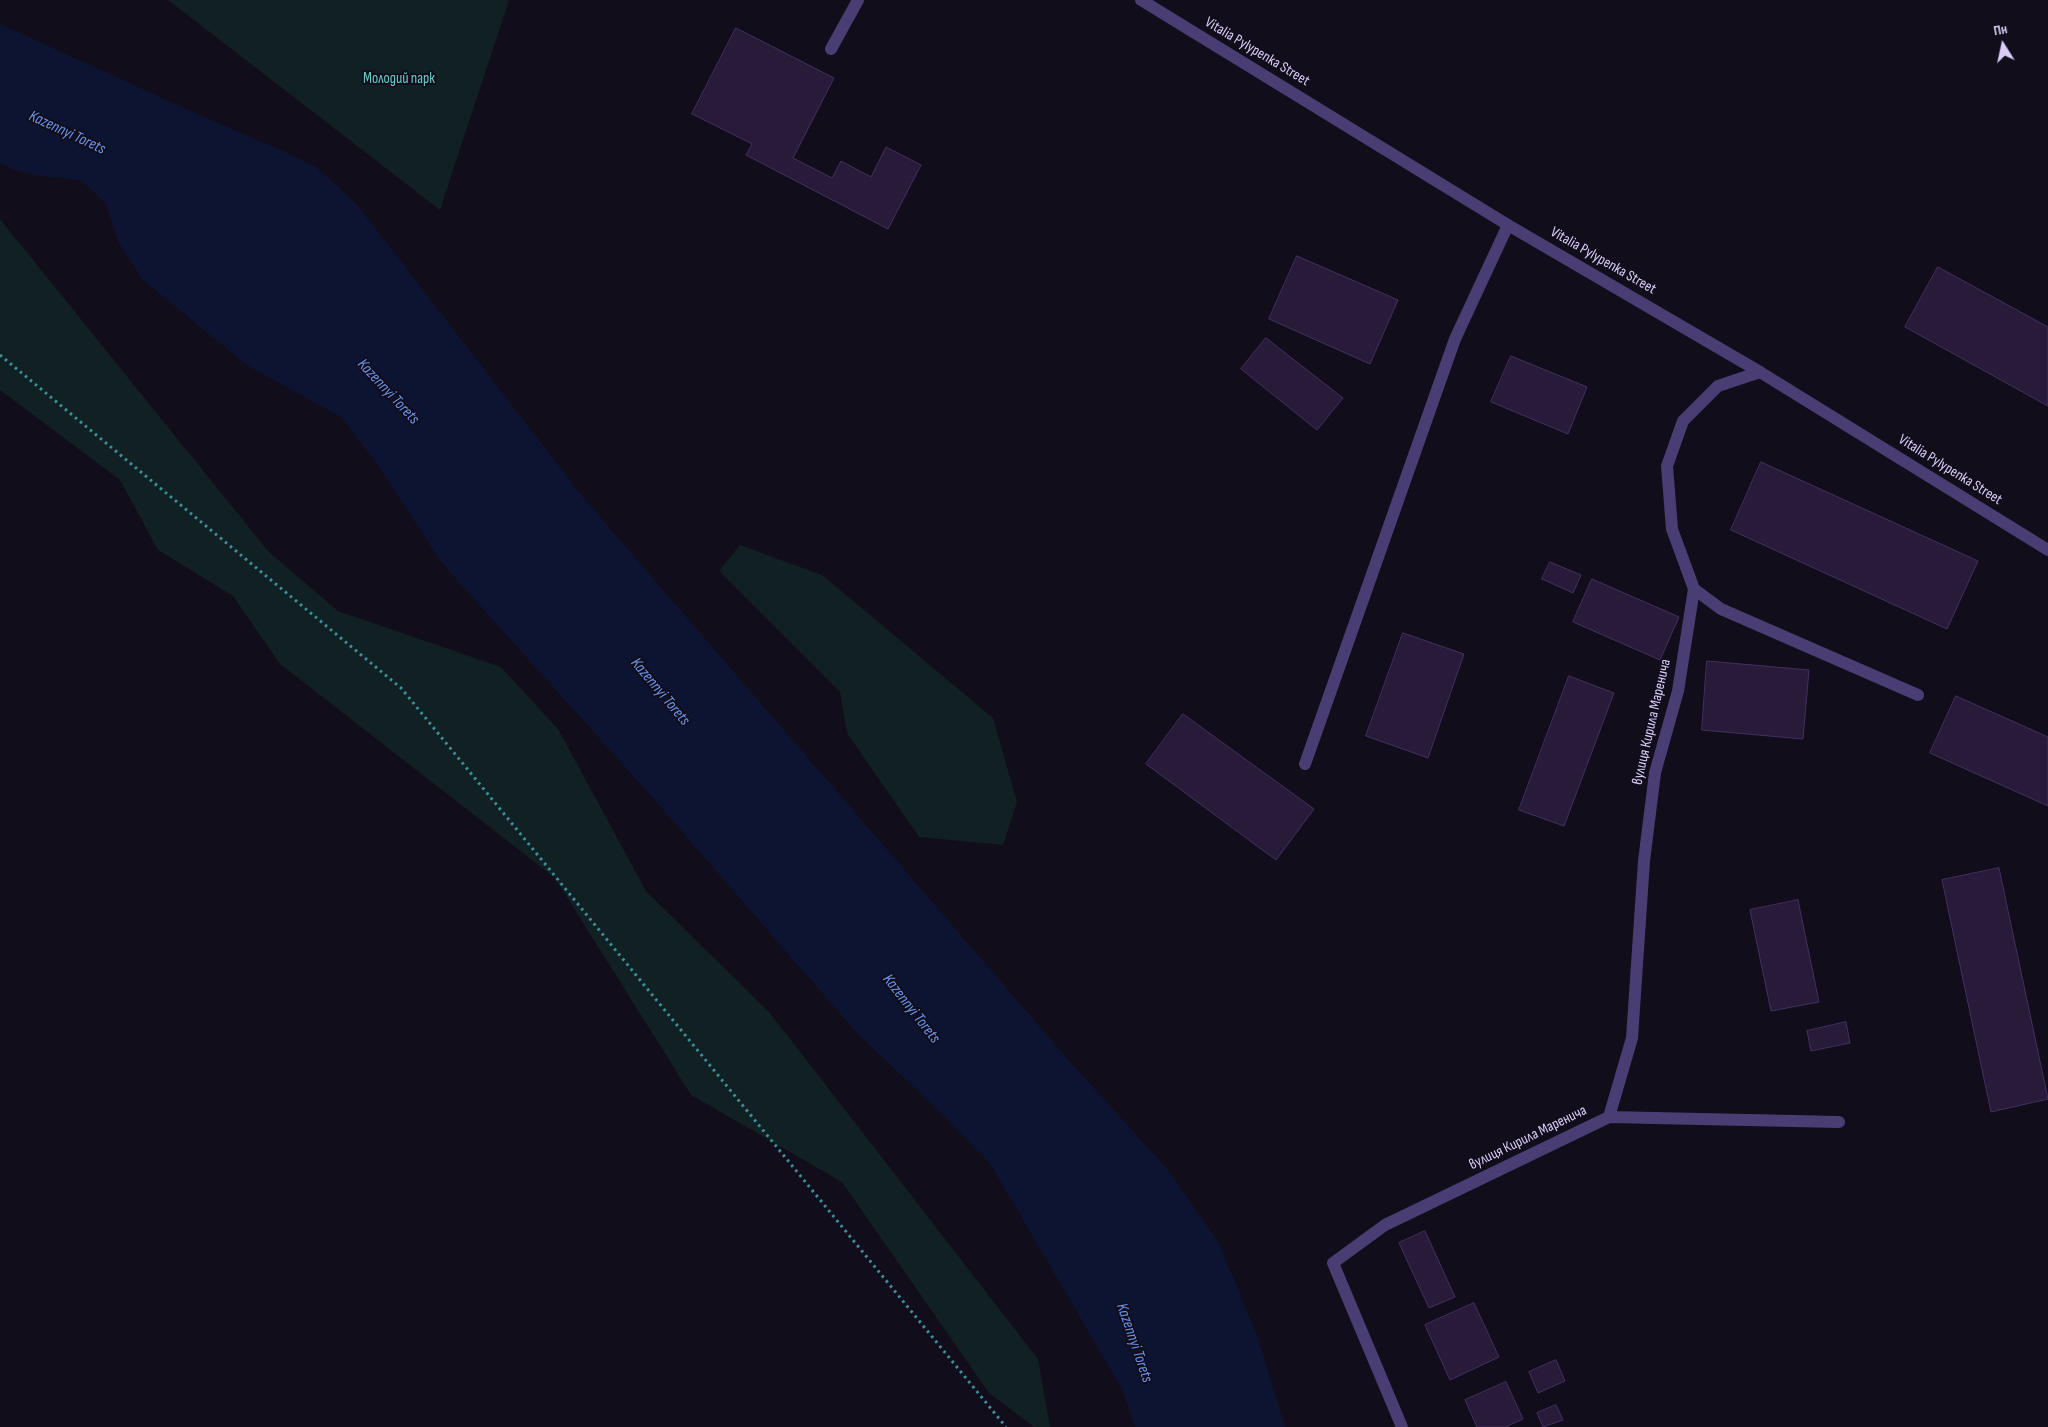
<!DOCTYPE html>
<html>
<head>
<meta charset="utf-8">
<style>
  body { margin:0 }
  #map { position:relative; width:2048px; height:1427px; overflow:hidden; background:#120d1a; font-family:"Sofia Sans Condensed",sans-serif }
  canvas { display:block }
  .north { position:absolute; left:1978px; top:20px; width:50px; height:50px; -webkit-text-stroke:4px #120d1a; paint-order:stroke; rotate:350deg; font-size:14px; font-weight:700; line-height:20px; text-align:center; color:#daccf9 }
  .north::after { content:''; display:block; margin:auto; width:18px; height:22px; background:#daccf9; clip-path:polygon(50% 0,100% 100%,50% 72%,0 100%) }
</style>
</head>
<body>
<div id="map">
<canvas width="2048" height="1427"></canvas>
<div class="north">Пн</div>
</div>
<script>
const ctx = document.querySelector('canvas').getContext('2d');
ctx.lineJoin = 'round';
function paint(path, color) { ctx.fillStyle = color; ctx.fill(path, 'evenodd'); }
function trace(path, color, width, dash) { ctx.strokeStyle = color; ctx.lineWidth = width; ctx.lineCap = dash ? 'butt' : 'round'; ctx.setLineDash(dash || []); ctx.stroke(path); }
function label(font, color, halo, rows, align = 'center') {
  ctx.font = font + ' "Sofia Sans Condensed",sans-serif'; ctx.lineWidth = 4; ctx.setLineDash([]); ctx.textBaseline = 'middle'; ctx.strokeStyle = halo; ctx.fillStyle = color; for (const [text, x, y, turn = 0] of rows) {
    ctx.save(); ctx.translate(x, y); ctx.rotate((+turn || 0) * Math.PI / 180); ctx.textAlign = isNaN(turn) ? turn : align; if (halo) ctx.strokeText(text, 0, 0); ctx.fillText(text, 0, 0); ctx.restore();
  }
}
paint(new Path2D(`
  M168 0H509L440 210Z
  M0 219 268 551 338 611 501 667 558 729 646 891 770 1013 1038 1359 1050 1427H1034L989 1393 842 1182 691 1095 555 878 280 664 233 596 158 550 120 480 0 390Z
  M740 545 822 575 993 718 1017 802 1003 845 919 837 847 733 840 692 719 571Z`), '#112023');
paint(new Path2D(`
  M0 24 204 117 283 151 316 167 355 202 582 496 1072 1064 1168 1170 1219 1243 1258 1338 1285 1427H1135L1122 1389 991 1165 945 1117 856 1032 646 790 441 562 378 465 341 417 248 366 143 280 119 243 106 204 81 180C54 177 24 177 0 163Z`), '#0d1432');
const building = new Path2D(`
  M736 28 834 78 793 158 832 178 841 161 871 177 886 147 921 165 888 229 746 155 752 144 692 114Z
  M1297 256 1398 300 1370 364 1269 319Z
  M1938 267 2048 327V406L1905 327Z
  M1266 338 1343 398 1317 430 1241 369Z
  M1511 356 1587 387 1568 434 1491 402Z
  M1761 462 1978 561 1947 629 1731 530Z
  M1550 562 1581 575 1573 593 1542 579Z
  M1592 579 1679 617 1660 660 1573 622Z
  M1403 633 1464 654 1428 758 1366 736Z
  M1707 661 1809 670 1803 739 1702 730Z
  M1569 676 1614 693 1564 826 1519 810Z
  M1956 696 2048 737V806L1930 753Z
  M1183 714 1314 809 1276 860 1146 764Z
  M1999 868 2048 1099 1991 1112 1942 880Z
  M1798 900 1819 1002 1771 1011 1750 910Z
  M1846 1022 1850 1043 1811 1051 1807 1031Z
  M1425 1231 1455 1297 1429 1308 1399 1243Z
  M1474 1303 1499 1357 1450 1380 1425 1325Z
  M1556 1360 1565 1381 1538 1393 1529 1372Z
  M1506 1382 1523 1419 1505 1427H1477L1465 1400Z
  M1556 1405 1563 1420 1543 1427 1537 1413Z`);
paint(building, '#271b39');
trace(building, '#433062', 1);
trace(new Path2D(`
  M0 355 401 688 1006 1427`), '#3a929f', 3, [2.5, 4]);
trace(new Path2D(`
  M831 49 858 0
  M1760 372 1718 386 1683 421 1667 466 1672 529 1694 589 1721 609 1918 695`), '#4a3d74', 12);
trace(new Path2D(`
  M1141 0 1508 225 1760 372 2048 550
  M1305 764 1455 339 1508 225
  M1609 1117 1839 1122
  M1402 1427 1333 1263 1385 1225 1609 1117 1632 1038 1644 861 1655 773 1678 691 1694 589`), '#4a3d74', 12);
label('15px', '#daccf9', '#120d1a', [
  ["Vitalia Pylypenka Street",1257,52,31],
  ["Vitalia Pylypenka Street",1603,261,30],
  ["Vitalia Pylypenka Street",1950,470,32],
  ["вулиця Кирила Маренича",1652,722,-77],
  ["вулиця Кирила Маренича",1528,1138,-26]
]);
label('15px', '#62cec8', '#120d1a', [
  ["Молодий парк",399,79]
]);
label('italic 16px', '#6795ec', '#120d1a', [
  ["Kazennyi Torets",67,133,25],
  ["Kazennyi Torets",388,392,47],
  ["Kazennyi Torets",660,692,50],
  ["Kazennyi Torets",911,1009,52],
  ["Kazennyi Torets",1134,1343,71]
]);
</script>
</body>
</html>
